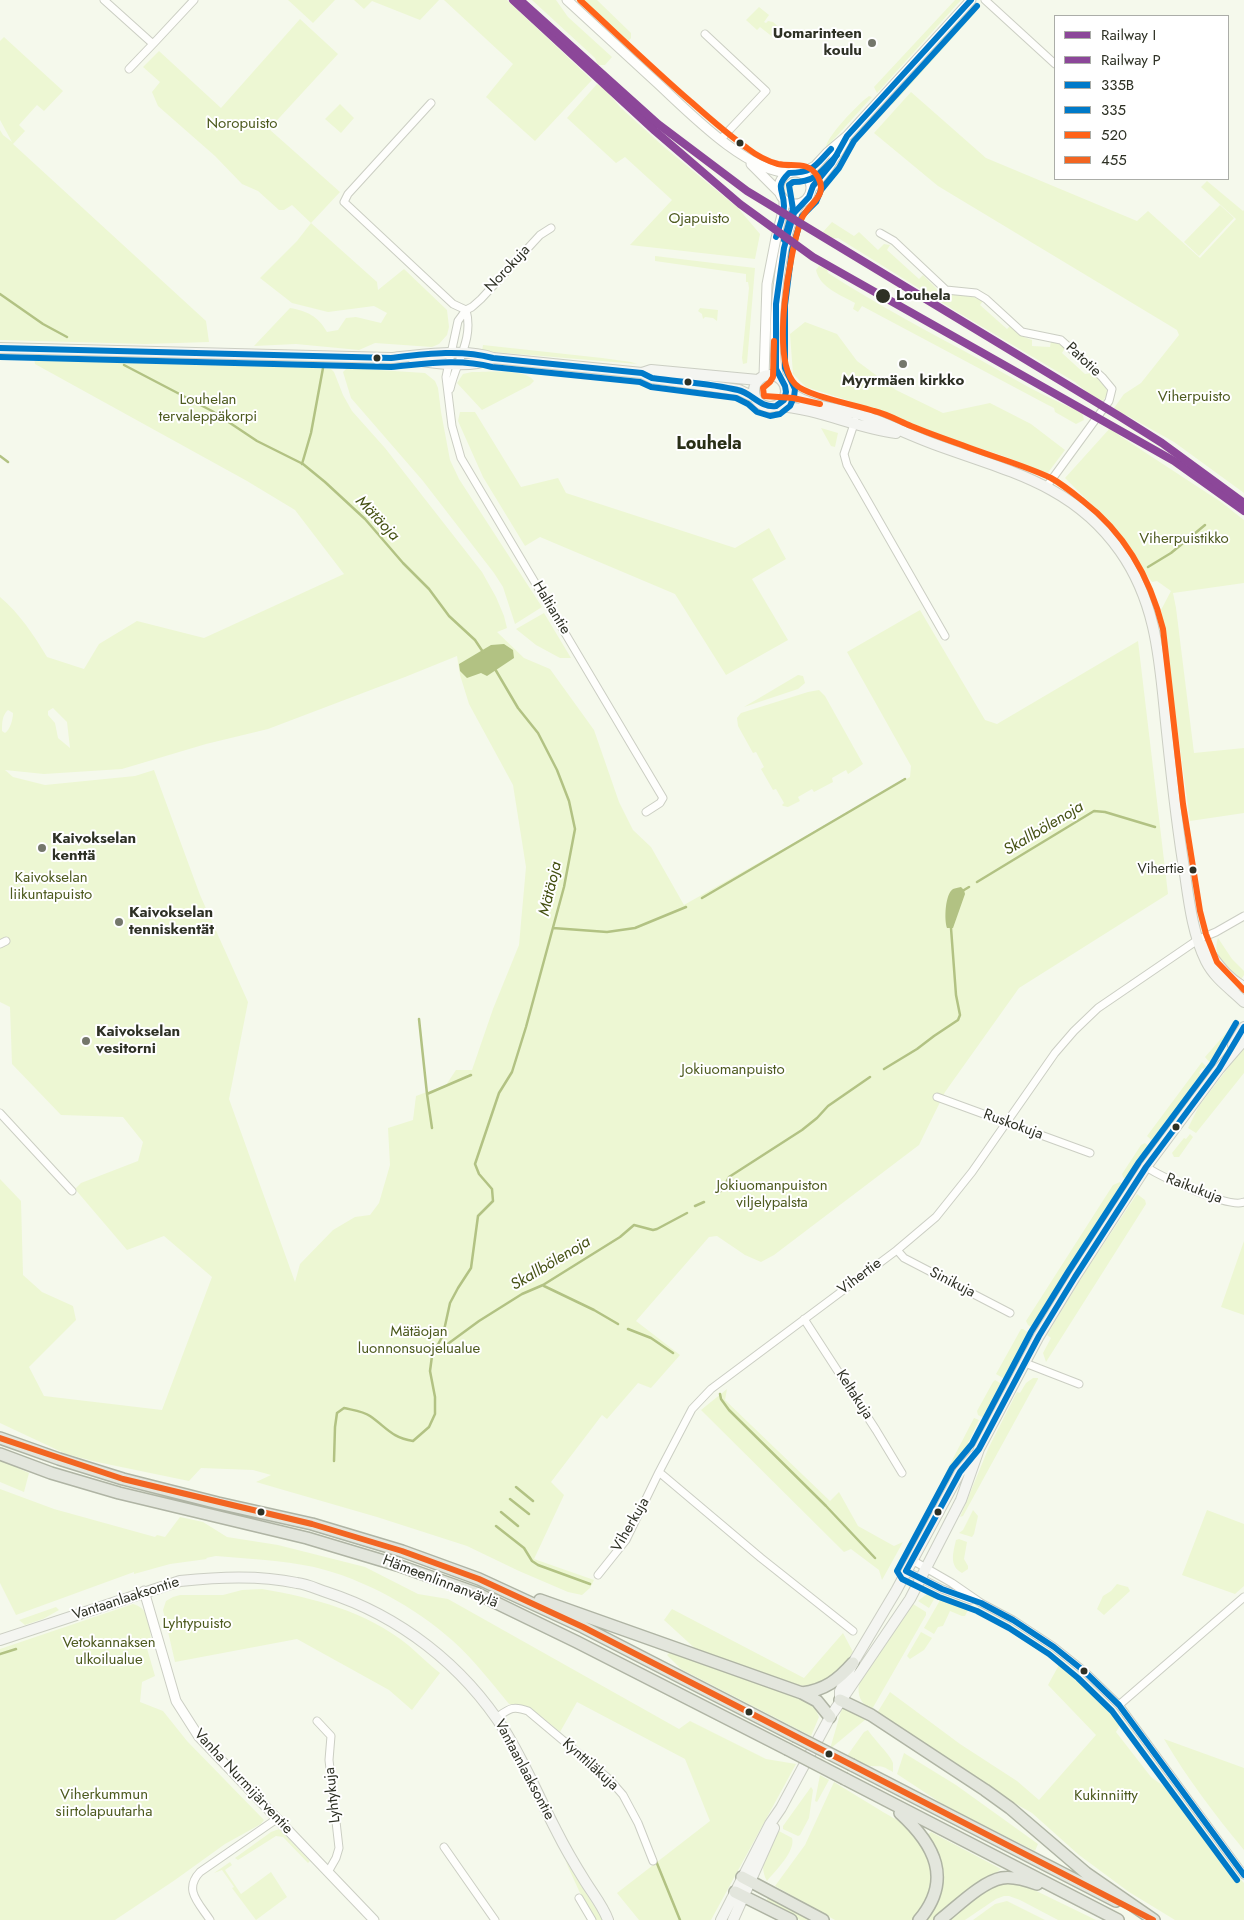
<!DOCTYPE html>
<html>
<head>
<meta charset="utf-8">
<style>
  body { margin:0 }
  #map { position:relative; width:1244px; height:1920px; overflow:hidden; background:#f5f9ec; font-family:Jost,sans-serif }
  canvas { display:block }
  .legend { position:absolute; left:1054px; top:15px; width:175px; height:165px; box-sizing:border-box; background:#fff; border:1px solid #abada8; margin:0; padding:6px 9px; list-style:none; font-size:15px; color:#2e3125 }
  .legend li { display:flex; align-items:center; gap:10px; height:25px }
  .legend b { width:25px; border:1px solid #abada8 }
</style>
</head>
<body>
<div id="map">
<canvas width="1244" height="1920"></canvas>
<ul class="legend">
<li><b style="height:6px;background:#8c4799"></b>Railway I</li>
<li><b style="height:6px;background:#8c4799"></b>Railway P</li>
<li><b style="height:6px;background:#007ac9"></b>335B</li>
<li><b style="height:6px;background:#007ac9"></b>335</li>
<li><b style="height:6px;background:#ff6319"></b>520</li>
<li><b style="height:6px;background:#f26522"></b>455</li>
</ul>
</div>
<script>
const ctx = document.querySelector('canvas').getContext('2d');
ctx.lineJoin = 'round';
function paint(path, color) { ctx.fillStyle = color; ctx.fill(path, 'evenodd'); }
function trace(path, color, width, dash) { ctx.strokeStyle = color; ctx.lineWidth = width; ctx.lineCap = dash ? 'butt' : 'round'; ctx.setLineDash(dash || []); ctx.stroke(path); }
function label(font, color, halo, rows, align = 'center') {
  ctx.font = font + ' Jost,sans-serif'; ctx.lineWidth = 4; ctx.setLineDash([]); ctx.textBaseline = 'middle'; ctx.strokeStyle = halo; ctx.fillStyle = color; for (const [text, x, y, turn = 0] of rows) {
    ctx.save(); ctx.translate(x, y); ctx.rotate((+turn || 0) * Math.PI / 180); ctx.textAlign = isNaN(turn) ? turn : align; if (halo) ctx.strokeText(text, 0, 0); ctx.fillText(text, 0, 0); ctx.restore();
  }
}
paint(new Path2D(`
  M288 0H335L313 23Z
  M354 0H439L420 20 372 1 364 9Z
  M444 0H507L592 80 535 141 486 97 513 64Z
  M532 0H556L568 17 612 57 605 65H598L595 58Z
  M578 0H597L631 33V38L627 43Z
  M955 0H961L877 93 874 87Z
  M759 7 769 15 764 22 766 23 768 21 773 22 782 30 774 38 760 27 757 30 746 20Z
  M971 10 975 13 894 103 891 105 888 101 891 97Z
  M300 19 338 54 269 129 340 192 311 223 377 282 378 290 404 269 447 310 449 327 447 335 439 344 432 347 375 343 359 350 296 344 254 346 290 308C307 311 318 316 327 332L338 330 346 318 356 317 381 323 387 313 374 306 328 312 292 303 260 278 297 241 311 223 292 205 284 210H279L258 191 242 184 215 156 158 106 152 92 160 82 143 67 159 51 221 108Z
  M4 37 63 91 44 111 37 105 19 125 25 131 13 144 206 321 209 342 145 344 0 340V130L3 135 12 142 0 120V41Z
  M597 84 604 88 620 107 664 147 738 208 760 234 755 259 630 245 672 200 625 157 616 163 567 118Z
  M911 92 986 158 1137 221 1148 211 1200 258 1236 219 1201 187 1207 181 1243 211 1244 210V493L1174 442 1128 416 1121 414 1114 408 1124 394 1141 383 1179 335 1177 330 938 186 874 133Z
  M869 96 872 97 826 148C825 138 859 103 869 96Z
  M340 104 354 118 341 133 325 119Z
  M882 107 886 111 858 140V134Z
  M1220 205 1234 218 1199 256 1184 242Z
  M832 222 854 236 859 232 878 250 884 244 890 245 887 250 919 279 923 275 939 291 978 298 983 301 980 305 1007 329 1011 325 1024 337 1032 340V346L1050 347 1051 341 1058 342 1065 348 1062 353 1085 374 1092 373 1104 383 1108 393 1103 401 1093 397 1075 382 954 310 838 238C831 239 828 237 822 233Z
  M655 256 755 268 747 363 743 364 742 358 749 288 748 282H746V274L655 261Z
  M819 266 827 269 828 273C876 304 927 331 977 358 1011 377 1045 398 1082 412L1084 420 1076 424 1055 412 1054 408 1046 404 862 306 858 312 853 309 855 303C841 295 820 288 816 270Z
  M700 308 718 310 717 321 713 318 705 317 703 319 702 314 698 311Z
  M805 322 837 334 857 361 896 390 943 413 990 403 1031 424 1065 450 1047 474 1001 455 905 425 847 400 806 387 793 374 790 334Z
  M483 345 602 358 631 362 637 364 482 351Z
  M34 357 226 364 331 369 334 372 343 395 352 411 385 448 482 572 496 597 504 616 507 628 497 632 524 658 550 669 594 730 619 802 633 830 651 847 684 905 910 777 911 766 847 652 920 610 985 720 997 724 1138 641 1168 894 1019 988 945 1092 919 1145 774 1255 761 1262 745 1255 717 1236 709 1237 636 1321 680 1355 651 1388 638 1383 607 1419 602 1415 551 1482 564 1495 534 1559 594 1580 590 1588 582 1595 568 1592 519 1571 467 1546 377 1517 256 1482 271 1475 253 1470 201 1468 189 1481 97 1462 66 1454 0 1423V1179L21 1201 23 1275 42 1292 73 1306 76 1320 29 1367 44 1396 162 1410 212 1277 164 1236 127 1250 75 1189 81 1183 138 1161 143 1142 123 1117 61 1115 12 1064 10 1007 0 1002V597C20 614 33 634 47 657L84 669 99 644 137 621 204 638 344 574 295 510 247 481 35 364ZM457 656 460 675 469 704 513 785 526 867 519 945 493 1009 472 1070H456L446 1085 416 1096 413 1120 388 1128 390 1165 379 1203 370 1215 355 1217 333 1230 300 1264 295 1282 229 1099 248 1002 200 895 154 770 135 776 45 785 13 777 5 770 44 774 122 769 206 744 268 729 405 677ZM53 708 67 722 70 748 58 738 55 723 48 715V711ZM8 710 13 713C13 719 10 730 5 733L2 731C2 724 2 715 8 710Z
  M347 368 425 373 435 381 438 388 441 412 450 460 459 479 542 607 515 624 503 587 494 573 423 481 351 398 343 372Z
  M472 372C486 372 526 368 534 381L530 385 482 410 457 383 463 374Z
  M460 412H475L521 487 558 478 566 493 735 548 769 528 786 559 752 579 788 640 726 675 675 594 540 537 525 546 483 477 458 421Z
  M1111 427 1120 436 1221 502 1244 520V583L1173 593 1176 608 1194 753 1244 748V813L1190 821 1161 610 1171 591 1157 581 1152 582 1146 574 1140 569 1128 545 1101 514 1065 478Z
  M821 428 838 433 835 447 831 446Z
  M544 613 571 658H560L536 645 516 629Z
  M798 675 803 676 805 683 798 689 744 707Z
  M819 690 825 696 863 764 848 774 846 770 832 778 833 782 814 792 812 789 798 797 800 801 788 807 783 806 782 805 784 803 776 789 773 790 761 769 764 767 756 752 753 753 738 726 737 718 741 713 808 692Z
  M1218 938 1232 959 1244 971V975L1240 981C1228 968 1211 957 1218 938Z
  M1233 1025 1238 1030 1211 1064 1205 1057Z
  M1244 1047V1073L1196 1133 1188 1128 1199 1106Z
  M1202 1062 1206 1066 1204 1069 1202 1068 1199 1073 1203 1076 1194 1094 1156 1144 1147 1136Z
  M1190 1134 1193 1137 1179 1157H1174L1172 1153 1184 1138 1186 1139Z
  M1145 1143 1152 1149 1129 1182 1123 1177 1122 1174 1141 1145Z
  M1120 1182 1126 1187 1072 1269 1036 1330 1028 1325 1026 1321 1113 1185Z
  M1137 1194 1145 1200 1146 1204 1046 1362 1043 1353 1051 1338 1047 1335 1085 1272Z
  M1244 1241V1315L1221 1307Z
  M1021 1329H1023L1032 1335 1008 1381 996 1374Z
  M1033 1378H1038V1379L963 1516 960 1517 989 1447 1017 1392 1020 1393 1026 1383Z
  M995 1380 1005 1386 984 1418 978 1415 977 1411 993 1382Z
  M727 1389 725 1400 830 1501 839 1492 858 1526 894 1546 903 1542 882 1580 879 1570 851 1549 844 1552 701 1410Z
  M974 1418 979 1420 968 1443 971 1444 948 1485 945 1482 944 1476Z
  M0 1460 29 1473 24 1492 0 1482Z
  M0 1489 54 1509 155 1537 157 1535 165 1537 180 1517 203 1522 227 1537 278 1545 365 1567 418 1594 448 1599 679 1729 690 1721 766 1759 796 1764 711 1920H639L617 1893 710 1821 685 1759 577 1702 560 1732C544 1719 530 1704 509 1704 491 1682 474 1660 453 1641 415 1607 364 1579 314 1567 281 1560 249 1559 216 1556L206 1558 207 1559 170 1564 134 1574V1572L16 1615 0 1583Z
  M973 1510 978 1516 974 1534 972 1537 959 1533 963 1530Z
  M1207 1510 1244 1524V1586L1235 1594 1182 1575Z
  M959 1539 967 1542 964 1559 968 1566V1569L962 1573C949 1566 953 1553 956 1540Z
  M1117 1584 1128 1587 1130 1591 1104 1615 1097 1609 1103 1596 1111 1591Z
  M262 1589C314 1598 366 1611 408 1645 419 1654 428 1664 440 1673L412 1710 389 1690 297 1639 175 1662 163 1610 166 1601 173 1597 180 1595H223L242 1590Z
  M928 1593 937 1594 929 1608 918 1601Z
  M943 1595 967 1605 969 1608 965 1616H962L950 1611 943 1626 938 1627 934 1634 924 1628Z
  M133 1604C150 1608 150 1627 151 1641L146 1645 155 1676 142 1682 140 1702 163 1711 187 1741 264 1820 261 1824 225 1844 175 1880 115 1920H0V1649Z
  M913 1604 926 1612V1615L871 1711C861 1703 857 1696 859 1683Z
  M56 1607 59 1610 43 1619 25 1625 19 1620Z
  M672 1609 804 1678 843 1633 853 1652C837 1676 820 1691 789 1684L700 1653 664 1620Z
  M921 1632 932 1638 924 1650 910 1659 907 1656Z
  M670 1652 803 1700 814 1706 819 1717 811 1736 681 1669 667 1655Z
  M1060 1663 1090 1686 1122 1722 1116 1732 1151 1777 1173 1793 1224 1862 1244 1883V1920H1175L1129 1892 1079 1855 1032 1813 1009 1800 877 1713 890 1692 960 1744 1017 1781 1039 1800 1096 1735 1048 1685Z
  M843 1708H846L866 1719 830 1749 841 1711Z
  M868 1730C872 1737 892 1757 893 1763 893 1766 893 1769 893 1772 879 1764 883 1767 870 1766 862 1766 854 1760 847 1756L864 1732Z
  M1164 1739 1244 1768V1850C1215 1815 1187 1778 1164 1739Z
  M904 1753 956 1785 1038 1844 1035 1851 944 1805 897 1774Z
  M820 1775 829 1780 817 1802 815 1801Z
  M834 1782C850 1792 867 1802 883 1812 891 1817 900 1821 907 1826 938 1851 940 1892 912 1920H835L775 1886 805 1845Z
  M811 1787 813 1790 809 1818 800 1835 798 1836 783 1829V1826Z
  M279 1829 310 1861 308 1863 283 1837 276 1836 238 1860 235 1858 271 1832Z
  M777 1830 792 1838C796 1851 775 1871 767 1881 757 1863 769 1847 777 1830Z
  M931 1832 1001 1869 934 1920H925C946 1893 946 1864 928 1834Z
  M565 1860 603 1920H596L580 1893Z
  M230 1862 232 1865 225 1870 241 1894 271 1872 287 1897 256 1920 232 1888 234 1887 222 1870 214 1873Z
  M1011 1883 1024 1885 1096 1920H1058L1020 1900 1009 1896H1004L996 1899 965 1920H949C968 1905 986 1885 1011 1883Z
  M768 1897 813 1920H800L766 1902Z
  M1007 1901 1045 1920H973L995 1904Z`), '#edf7d3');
paint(new Path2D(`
  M504 644 513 650 514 658 487 676 481 673 467 678 460 671 459 664 491 645Z
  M961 887 964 890 965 894 953 928H947C944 920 945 894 953 889 955 888 958 888 961 887Z`), '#b2c283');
trace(new Path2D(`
  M0 294 43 324 67 337
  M124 365 212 411 257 441 303 464 325 482 365 519 403 563 429 589 449 616 475 640 483 652
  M0 456 8 462
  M302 464 311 433 323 368
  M1148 567 1171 553 1205 525
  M977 882 1094 811 1105 812 1155 827
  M964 890 969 887
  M702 898 905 779
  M553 928 607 932 635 928 686 907
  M419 1019 427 1094 471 1075
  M884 1069 917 1049 934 1036 958 1020 960 1015 956 995 951 928
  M427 1094 432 1128
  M717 1194 722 1190 729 1177 802 1130 817 1118 828 1106 870 1077
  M695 1206 704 1202
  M544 1286 594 1310 618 1324
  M628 1329 651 1338 673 1353
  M434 1354 479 1321 522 1294 543 1285 620 1237 634 1225 653 1230 657 1229 687 1213
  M720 1394 721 1399 729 1410 826 1506 875 1558
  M334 1461 335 1427 337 1413 344 1408C352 1410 363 1411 370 1416 386 1427 392 1438 413 1441L429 1427 435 1414V1397L430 1371 432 1356 443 1335 450 1303 458 1288 471 1268 478 1216 493 1201 492 1189 479 1174 475 1164 499 1093 512 1072 526 1027 564 887 575 829 569 801 557 770 538 733 518 708 495 669
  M516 1487 533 1501
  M510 1499 529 1514
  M501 1512 518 1526
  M496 1526 524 1548 532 1561 538 1565 590 1584
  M0 1654 16 1649
  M656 1861 680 1920`), '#b2c283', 2.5);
const minor = new Path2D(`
  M104 0 153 44 194 0
  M985 0 1055 64
  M705 34 766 91 721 139
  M129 69 153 44
  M431 103 348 194 344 202 453 304 466 310
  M551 228 540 235 481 299 472 307 466 310 458 321 446 377 452 426 461 458 663 798 660 803 646 812
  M880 233 894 241 946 290 976 293 986 299 1022 332 1061 340 1102 377 1112 389 1109 401 1047 486
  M450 389C456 362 474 339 466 310
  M855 421 844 454 847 465 945 636
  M0 944 6 941
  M937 1097 1090 1153
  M0 1113 72 1191
  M1146 1167C1162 1177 1229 1209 1244 1202
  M897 1250 904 1258 1010 1313
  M804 1319 876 1430 902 1473
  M1025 1363 1079 1384
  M912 1560 952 1583 981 1603 1013 1620 1054 1647 1084 1671 1119 1705 1244 1875
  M906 1571 942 1589 971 1600
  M598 1575 626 1540 659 1472
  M853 1631 761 1558 659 1472 692 1409 711 1389 897 1250 936 1217 972 1172 1055 1053 1074 1031 1098 1008 1199 939 1216 932 1244 916
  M1119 1705 1244 1597
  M496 1718C509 1709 512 1705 528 1711L609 1779 623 1795 638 1823 653 1861
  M317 1721 331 1736 329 1760 339 1848 336 1858 328 1872
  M444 1847 495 1920
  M579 1898 592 1920
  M210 1920C199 1903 183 1890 200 1872L278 1818`);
const tertiary = new Path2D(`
  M567 0C596 27 625 53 654 80 687 110 743 170 789 173
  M751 164 779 192
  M779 188a16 16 0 1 1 32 0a16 16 0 1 1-32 0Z
  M802 173 815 166 827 153 847 136 971 0
  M812 188 829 167 845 141
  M764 376 767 284 776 238 784 207V200
  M779 378C769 345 779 231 800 204
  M144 1591 176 1701 199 1737 374 1920`);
const secondary = new Path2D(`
  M0 348 391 358C419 355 467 348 493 358L642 373 652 378 739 390 754 397
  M414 360C439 363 470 369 493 358
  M642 373 651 370 758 380
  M754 391a16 16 0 1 1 32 0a16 16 0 1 1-32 0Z
  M786 388C803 407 838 408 862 415 886 423 909 435 934 444 1007 471 1073 484 1120 551 1159 606 1160 668 1167 732 1172 780 1177 827 1185 874 1189 902 1193 935 1206 961 1215 979 1231 989 1244 1002
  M776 406C818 408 855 428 896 433
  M1204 946C1216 961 1226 978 1244 987
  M1233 1045 1244 1027
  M0 1640 180 1581C219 1577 259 1575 297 1583 307 1584 317 1589 326 1592 400 1616 463 1665 505 1731 525 1763 539 1798 557 1832 565 1848 575 1865 585 1881 593 1894 603 1906 608 1920
  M840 1700V1691L853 1663 896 1591 960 1472 974 1456
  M721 1920 770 1824 781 1808 830 1717 910 1599 961 1500 979 1449 1039 1336 1075 1277 1146 1167 1219 1069 1244 1040
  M733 1920 774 1828`);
const trunk = new Path2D(`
  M0 1438 59 1459 123 1479 218 1503 312 1524 402 1551 479 1579 583 1627 795 1736
  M0 1454 51 1473 119 1493 307 1538 397 1565 476 1593 577 1642 787 1749
  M540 1600 802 1693C825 1690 838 1680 853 1663
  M802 1693 817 1701 830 1717
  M840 1700 871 1715 985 1790 1010 1808 1086 1873 1154 1920
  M852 1765 1116 1901
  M845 1779 1118 1920
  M900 1813C935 1845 953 1880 919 1920
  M742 1877 823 1920
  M735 1892 791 1920
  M940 1920C957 1907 981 1882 1002 1878 1013 1876 1026 1880 1037 1884`);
trace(minor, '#cbcec3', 9);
trace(tertiary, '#cbcec3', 11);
trace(secondary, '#cbcec3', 12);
trace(trunk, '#afb4a4', 14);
trace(minor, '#fefefc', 7);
trace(tertiary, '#fefefc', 9);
trace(secondary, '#f4f5f1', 10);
trace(trunk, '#e3e6dd', 11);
const trunkBridge = new Path2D(`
  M795 1736 852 1765
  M787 1749 845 1779`);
trace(trunkBridge, '#afb4a4', 14, []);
trace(trunkBridge, '#e3e6dd', 11);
trace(new Path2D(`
  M776 237C779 227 784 216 784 206 784 189 774 188 789 173 813 173 815 166 831 149
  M0 348 391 358C425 354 460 349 493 358L642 373 652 378C680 382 710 383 738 390 752 393 760 408 776 406L784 400 786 392 785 386 776 369V304L784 248 794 213 809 197 813 186 832 163 847 136 971 0
  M1244 1027 1219 1069 1146 1167 1075 1277 1039 1336 979 1449 960 1472 906 1571 942 1589 981 1603 1013 1620 1054 1647 1084 1671 1119 1705 1244 1875`), '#007ac9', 6);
trace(new Path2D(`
  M784 240 793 209 789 185 793 182C816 182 822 171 837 155
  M0 357 391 367C425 364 458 358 492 367L640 382 651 387 736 398 748 404 757 412 770 416 780 414 790 406 794 397 795 389 785 368V305L792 250 802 216 816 202 821 190 839 168 854 141 977 6
  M1236 1023 1212 1064 1139 1162 1068 1272 1031 1332 972 1444 952 1468 897 1571 902 1579 939 1597 977 1611 1009 1628 1049 1654 1078 1678 1112 1711 1237 1880`), '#007ac9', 6);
trace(new Path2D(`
  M580 0C617 34 652 68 690 101 708 117 727 134 747 148 756 155 767 161 778 164 793 167 808 160 818 177 829 197 807 204 801 220 790 252 770 358 795 384 806 396 857 405 874 411 887 414 899 421 911 426 928 433 945 439 962 445 990 456 1024 465 1051 478 1062 484 1073 493 1083 501 1126 534 1150 577 1163 629L1183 804 1200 911 1206 934 1217 962 1244 990
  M774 341 773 377 770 382 763 388 764 396 793 398 820 404`), '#ff6319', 6);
trace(new Path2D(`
  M0 1438 123 1479 312 1524 402 1551 479 1579 583 1627 1153 1920`), '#f26522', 6);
trace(new Path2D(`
  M513 0 655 131 740 204 813 257 1174 461 1244 511`), '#8c4799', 8);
trace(new Path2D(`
  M520 0 658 124 747 191 1119 416 1162 443 1244 503`), '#8c4799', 8);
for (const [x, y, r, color] of [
  [872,43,5,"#74776b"],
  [740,143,4.5,"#2e3125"],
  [883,296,8,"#2e3125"],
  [377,358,4.5,"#2e3125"],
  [903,364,5,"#74776b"],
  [688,382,4.5,"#2e3125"],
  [42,848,5,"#74776b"],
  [1193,870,4.5,"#2e3125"],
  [119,922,5,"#74776b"],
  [86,1041,5,"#74776b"],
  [1176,1127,4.5,"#2e3125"],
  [261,1512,4.5,"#2e3125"],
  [938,1512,4.5,"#2e3125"],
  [1084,1671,4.5,"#2e3125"],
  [749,1712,4.5,"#2e3125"],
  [829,1754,4.5,"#2e3125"]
]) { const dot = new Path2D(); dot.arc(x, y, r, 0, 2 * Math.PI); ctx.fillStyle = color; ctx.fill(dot); trace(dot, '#fff', 2); }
label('14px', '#2e3125', '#fff', [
  ["Vihertie",1184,870]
], 'right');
label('bold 15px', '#2e3125', '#fff', [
  ["Uomarinteen",862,34,"right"],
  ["koulu",862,51,"right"],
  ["Myyrmäen kirkko",903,381,"center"],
  ["Kaivokselan",52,839],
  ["kenttä",52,856],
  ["Kaivokselan",129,913],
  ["tenniskentät",129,930],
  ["Kaivokselan",96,1032],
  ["vesitorni",96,1049]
], 'left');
label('15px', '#4d5a1e', '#fff', [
  ["Noropuisto",242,124],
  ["Ojapuisto",699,219],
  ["Viherpuisto",1194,397],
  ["Louhelan",208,400],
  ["tervaleppäkorpi",208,417],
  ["Viherpuistikko",1184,539],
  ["Kaivokselan",51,878],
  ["liikuntapuisto",51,895],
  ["Jokiuomanpuisto",733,1070],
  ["Jokiuomanpuiston",772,1186],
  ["viljelypalsta",772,1203],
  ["Mätäojan",419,1332],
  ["luonnonsuojelualue",419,1349],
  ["Lyhtypuisto",197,1624],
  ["Vetokannaksen",109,1643],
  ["ulkoilualue",109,1660],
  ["Viherkummun",104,1795],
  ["siirtolapuutarha",104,1812],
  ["Kukinniitty",1106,1796]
]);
label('15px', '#2e3125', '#fff', [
  ["Norokuja",508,269,-47],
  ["Patotie",1083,360,43],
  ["Haltiantie",551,608,59],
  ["Ruskokuja",1013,1125,20],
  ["Raikukuja",1194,1189,21],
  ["Vihertie",860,1277,-37],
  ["Sinikuja",952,1283,27],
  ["Keltakuja",854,1395,57],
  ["Viherkuja",631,1525,-60],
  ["Hämeenlinnanväylä",440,1582,21],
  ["Vantaanlaaksontie",126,1599,-18],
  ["Kynttiläkuja",590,1765,42],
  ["Vantaanlaaksontie",524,1770,62],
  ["Vanha Nurmijärventie",243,1782,47],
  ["Lyhtykuja",333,1795,-96]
]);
label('bold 15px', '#2e3125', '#fff', [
  ["Louhela",896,296]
], 'left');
label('italic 16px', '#455113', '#fff', [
  ["Mätäoja",377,519,46],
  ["Skallbölenoja",1044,829,-31],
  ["Mätäoja",551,889,-77],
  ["Skallbölenoja",551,1264,-31]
]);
label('bold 18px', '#292f16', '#fff', [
  ["Louhela",709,445]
]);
</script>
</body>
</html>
